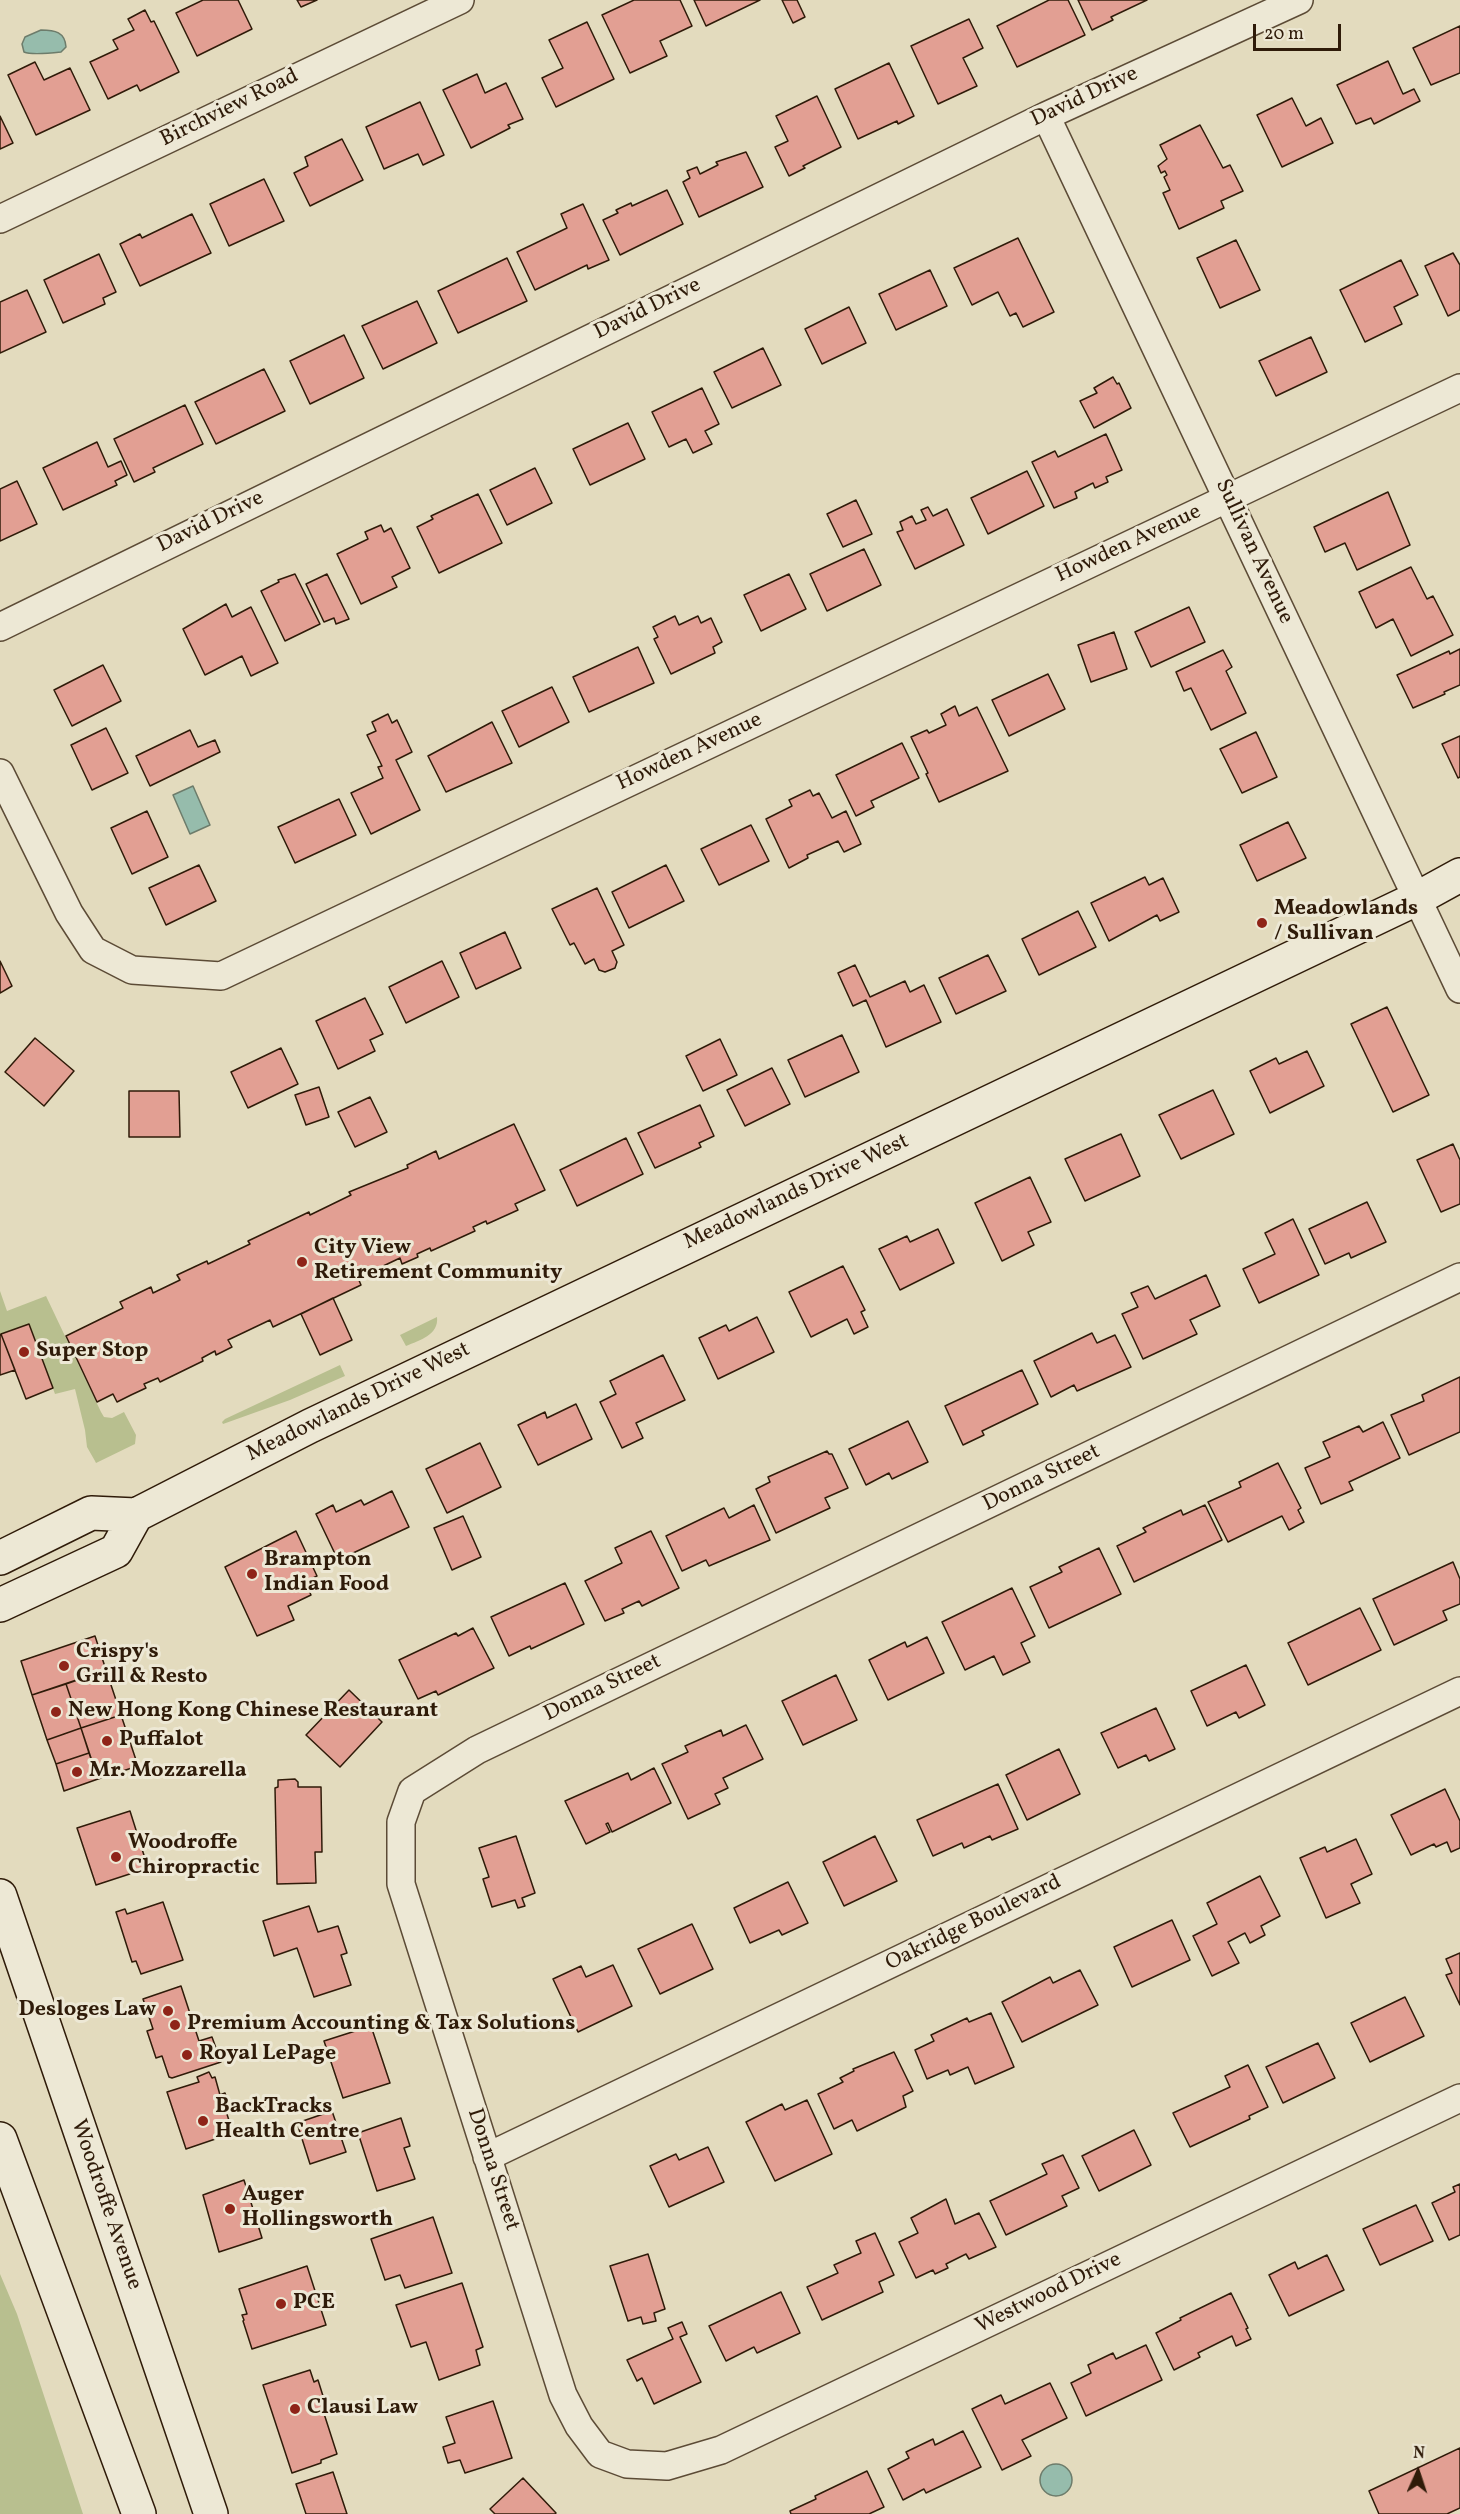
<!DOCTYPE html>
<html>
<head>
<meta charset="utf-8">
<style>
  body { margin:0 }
  #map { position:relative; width:1460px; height:2514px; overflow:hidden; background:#e3dbbe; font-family:Vollkorn,serif }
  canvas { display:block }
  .north { position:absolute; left:1388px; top:2442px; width:60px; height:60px; -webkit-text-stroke:4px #ede8d5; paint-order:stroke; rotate:3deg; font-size:16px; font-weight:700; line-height:24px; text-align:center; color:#2f1b09 }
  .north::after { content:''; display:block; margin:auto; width:21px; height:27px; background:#2f1b09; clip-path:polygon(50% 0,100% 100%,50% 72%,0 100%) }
  .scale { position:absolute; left:1253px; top:24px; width:88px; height:27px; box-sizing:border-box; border:3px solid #2f1b09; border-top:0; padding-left:8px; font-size:18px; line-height:21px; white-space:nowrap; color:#2f1b09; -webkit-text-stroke:4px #ede8d5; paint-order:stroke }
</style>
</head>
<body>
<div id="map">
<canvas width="1460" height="2514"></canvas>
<div class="north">N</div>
<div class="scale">20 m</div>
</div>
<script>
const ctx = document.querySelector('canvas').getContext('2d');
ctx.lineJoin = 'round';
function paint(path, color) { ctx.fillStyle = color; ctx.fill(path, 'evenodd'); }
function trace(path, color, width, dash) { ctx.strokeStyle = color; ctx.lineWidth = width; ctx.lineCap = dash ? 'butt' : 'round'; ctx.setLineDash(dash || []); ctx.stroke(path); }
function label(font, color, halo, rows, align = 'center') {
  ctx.font = font + ' Vollkorn,serif'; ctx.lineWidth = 6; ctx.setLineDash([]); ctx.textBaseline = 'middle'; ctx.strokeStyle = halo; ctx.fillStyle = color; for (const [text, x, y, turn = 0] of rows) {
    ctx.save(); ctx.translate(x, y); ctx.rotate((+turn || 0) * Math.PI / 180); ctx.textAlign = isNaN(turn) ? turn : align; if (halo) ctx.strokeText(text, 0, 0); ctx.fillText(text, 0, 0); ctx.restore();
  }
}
paint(new Path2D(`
  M0 1291 7 1311 46 1296 101 1412 104 1417 112 1418 124 1412 136 1435 135 1444 96 1463 95 1461 87 1447 85 1430 75 1389 55 1394 29 1324 0 1334Z
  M437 1317C439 1335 420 1340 406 1346L400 1335Z
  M340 1365 345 1376 290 1400 223 1424 222 1422 225 1419Z
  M0 2274 17 2314 83 2514H0Z`), '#b8bf8f');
const water = new Path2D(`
  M41 30C55 30 65 32 66 47L61 52C52 53 31 55 24 52L22 44 25 37Z
  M193 786 210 825 190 834 173 795Z
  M1040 2480a16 16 0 1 1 32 0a16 16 0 1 1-32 0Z`);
paint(water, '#96bcac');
trace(water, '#6d7c6b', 1.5);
const building = new Path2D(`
  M203 0H238L252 29 197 56 176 13Z
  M297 0H317L301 7Z
  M634 0H680L692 26 660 41 667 56 630 73 602 15Z
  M694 0H760L706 26Z
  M782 0H797L805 17 793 23Z
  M1049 0H1068L1085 35 1017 67 997 26Z
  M1078 0H1147L1111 17 1113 20 1092 30Z
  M145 10 151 22 154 21 179 72 140 91 137 85 108 99 90 62 118 49 113 40 134 30 128 19Z
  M969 19 983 48 963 58 977 86 938 104 911 46Z
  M587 22 614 79 556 107 542 78 563 68 549 40Z
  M1460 26V73L1431 85 1413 48Z
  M1388 61 1403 94 1414 89 1420 101 1374 124 1371 118 1356 124 1337 85Z
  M35 62 44 80 70 68 90 110 36 135 8 75Z
  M889 63 914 116 898 124 897 121 858 139 835 89Z
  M477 74 485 93 506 83 523 119 508 125 510 128 471 148 443 90Z
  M817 96 841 147 803 166 805 168 789 176 775 147 788 141 776 116Z
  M1292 98 1306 126 1321 118 1333 143 1282 167 1257 115Z
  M420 102 444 155 423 165 418 154 384 169 366 127Z
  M0 116 13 143 0 149Z
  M1200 125 1223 168 1230 165 1243 191 1221 201 1224 208 1179 229 1163 193 1170 190 1164 177 1167 175 1165 171 1161 173 1158 166 1167 159 1160 145Z
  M342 139 363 180 310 206 294 173 308 166 305 157Z
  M746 152 763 187 699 217 683 182 690 178 687 171 697 167 700 174 718 165 716 162Z
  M264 179 284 221 229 246 210 204Z
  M667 190 683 224 620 255 603 220 618 213 616 210 631 203 632 206Z
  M583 204 609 260 588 269 587 265 535 290 517 252 567 228 561 214Z
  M192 214 211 253 140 286 120 244 140 234 142 238Z
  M1018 238 1054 312 1023 327 1016 313 1010 316 998 292 972 305 954 268Z
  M1236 240 1260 290 1220 308 1197 258Z
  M1453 253 1460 265V310L1448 316 1425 266Z
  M99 254 116 292 103 298 105 304 63 323 44 280Z
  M507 258 527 301 458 333 438 291Z
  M1401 260 1418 295 1394 307 1402 324 1365 342 1340 290Z
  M930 270 947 306 896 330 879 294Z
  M27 290 46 332 0 353V302Z
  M417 301 437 343 383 369 362 326Z
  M849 307 866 343 822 364 805 329Z
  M344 335 364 378 310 404 290 361Z
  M1311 337 1327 372 1276 396 1259 361Z
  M763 348 781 385 732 408 714 372Z
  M264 369 285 411 216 444 195 402Z
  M1113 377 1117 384 1119 383 1131 408 1094 428 1080 401 1097 393 1094 388Z
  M702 388 719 424 705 431 712 444 693 453 686 439 669 447 652 412Z
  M185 405 203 444 153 468 155 472 134 482 114 439Z
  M628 423 645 459 590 485 573 449Z
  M1106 434 1122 470 1106 477 1108 482 1095 488 1093 483 1075 492 1077 498 1054 508 1032 462 1055 451 1058 457Z
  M97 442 108 467 121 461 127 475 115 481 117 485 63 510 43 468Z
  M535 468 552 503 507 525 490 490Z
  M1027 471 1044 506 988 534 971 498Z
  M17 481 37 524 0 541V489Z
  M1388 492 1410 545 1357 570 1345 543 1325 552 1314 527Z
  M478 494 502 543 439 573 417 527 433 519 431 516Z
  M856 500 872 534 843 547 827 514Z
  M928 507 933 516 947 509 964 545 915 569 897 532 903 530 900 522 912 516 916 524 926 520 921 510Z
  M381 525 384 532 391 528 410 568 392 577 397 587 361 604 337 554 368 539 365 532Z
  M864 549 881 585 827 611 810 574Z
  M1411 567 1427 599 1433 596 1453 635 1411 656 1393 619 1376 628 1359 592Z
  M295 574 320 624 285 641 261 591 279 582 278 580Z
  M327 574 349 619 336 624 334 618 324 622 306 584Z
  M789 574 806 609 761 631 744 595Z
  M226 604 232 617 251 607 278 663 251 676 242 656 205 675 183 629Z
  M1189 607 1205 642 1151 667 1135 632Z
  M675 616 679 625 698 616 701 623 711 618 722 642 713 647 715 653 671 674 654 639 658 637 653 627Z
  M1114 632 1127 669 1091 682 1078 645Z
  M638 647 654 683 589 712 573 677Z
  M1460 649V685L1444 692 1445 694 1413 708 1397 675 1449 651 1450 654Z
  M1223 650 1232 667 1226 671 1246 713 1211 730 1191 688 1184 691 1176 672Z
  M103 665 121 701 72 726 54 690Z
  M1048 674 1065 709 1009 736 992 700Z
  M552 687 569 722 519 747 502 711Z
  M955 706 959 716 977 707 1008 771 939 802 926 774 928 773 911 737 927 730 929 733 946 725 941 714Z
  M388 714 392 723 397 720 412 752 396 760 420 810 371 834 351 793 383 778 378 767 382 766 367 735 376 731 372 722Z
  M492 722 512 763 446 792 428 756Z
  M106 728 128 773 92 790 71 745Z
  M190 730 198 747 215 740 220 752 150 786 136 756Z
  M1256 732 1277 777 1242 793 1220 749Z
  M1460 736V777L1458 778 1442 744Z
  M902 743 919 778 871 801 874 807 856 816 836 775Z
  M810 790 813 796 819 793 832 818 846 811 861 844 844 852 838 841 807 855 808 858 789 868 766 819 792 806 789 800Z
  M339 799 356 835 295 863 278 827Z
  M147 811 168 857 132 874 111 828Z
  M1288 822 1306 858 1257 881 1240 845Z
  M751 825 769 861 719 885 701 849Z
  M199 865 216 901 166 925 149 888Z
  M666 865 684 901 629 928 612 892Z
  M1145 877 1149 885 1163 878 1179 912 1160 921 1157 915 1109 941 1091 903Z
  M597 888 624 945 612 951 617 962 615 968 605 972 599 970 594 959 585 964 574 943 570 945 552 909Z
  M1078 911 1096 947 1039 975 1022 939Z
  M505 932 521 968 476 989 460 953Z
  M988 955 1006 991 956 1014 939 978Z
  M0 961 12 986 0 993Z
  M442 961 459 997 406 1023 389 987Z
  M855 965 870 997 905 981 910 992 924 985 941 1022 886 1047 866 1000 853 1006 838 973Z
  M365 998 383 1034 370 1040 375 1051 338 1069 316 1021Z
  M1387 1007 1429 1095 1393 1112 1351 1024Z
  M842 1035 859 1072 805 1097 788 1060Z
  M35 1038 74 1071 44 1106 5 1072Z
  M720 1039 737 1075 703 1091 686 1056Z
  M281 1048 298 1084 248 1108 231 1072Z
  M1307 1051 1324 1086 1270 1113 1250 1071 1276 1058 1279 1064Z
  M772 1068 790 1104 745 1126 727 1090Z
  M319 1087 329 1117 306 1125 295 1095Z
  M1213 1090 1234 1134 1181 1159 1159 1115Z
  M129 1091H179L180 1137H129Z
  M370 1097 387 1132 355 1147 338 1112Z
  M700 1105 714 1136 699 1143 701 1147 655 1168 638 1133Z
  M514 1124 545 1190 515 1204 518 1210 487 1224 486 1221 473 1227 475 1231 431 1251 430 1248 417 1254 418 1257 402 1264 400 1258 358 1278 361 1285 273 1327 270 1320 228 1340 232 1347 216 1355 215 1351 202 1358 203 1361 160 1382 158 1378 144 1384 146 1388 131 1395 117 1402 113 1394 97 1402 66 1336 123 1308 120 1302 151 1287 153 1293 180 1280 177 1275 207 1261 208 1264 250 1244 248 1241 309 1212 310 1215 351 1195 349 1192 408 1168 407 1165 436 1151 439 1159Z
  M1121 1134 1140 1176 1085 1201 1065 1159Z
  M626 1138 643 1174 577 1206 560 1170Z
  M1453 1144 1460 1160V1204L1441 1212 1417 1160Z
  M1030 1177 1051 1222 1028 1232 1034 1245 1002 1261 975 1203Z
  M1367 1202 1386 1242 1351 1258 1349 1253 1325 1264 1309 1229Z
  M1293 1219 1319 1275 1259 1303 1243 1269 1275 1254 1265 1233Z
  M938 1229 954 1263 900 1290 879 1249 907 1236 910 1242Z
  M843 1266 865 1310 861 1312 868 1327 854 1334 847 1319 811 1337 789 1292Z
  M1206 1275 1220 1306 1190 1320 1197 1334 1143 1359 1122 1314 1138 1307 1131 1293 1148 1286 1155 1299Z
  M333 1298 352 1340 320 1355 301 1314Z
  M757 1317 774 1352 718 1379 699 1338 726 1325 729 1331Z
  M29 1324 53 1388 26 1399 1 1334Z
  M1092 1333 1097 1343 1115 1335 1131 1367 1077 1391 1074 1385 1051 1397 1034 1361Z
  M1 1334 15 1370 0 1375V1335Z
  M663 1355 685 1400 636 1423 643 1438 622 1448 600 1402 616 1394 610 1381Z
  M1022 1370 1038 1404 982 1431 984 1435 963 1445 945 1406Z
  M1460 1377V1432L1409 1455 1391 1415 1424 1401 1422 1395Z
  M576 1404 592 1439 538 1465 518 1425 545 1412 547 1418Z
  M908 1421 928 1462 892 1479 889 1473 866 1485 849 1449Z
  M1383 1422 1400 1458 1349 1482 1353 1490 1321 1504 1305 1468 1330 1457 1323 1442 1359 1426 1363 1432Z
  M480 1443 501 1487 447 1513 426 1469Z
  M827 1451 829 1454H832L848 1488 825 1498 830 1508 776 1533 756 1489 770 1482 768 1477Z
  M1278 1463 1301 1508 1298 1510 1304 1522 1289 1530 1282 1516 1228 1542 1208 1502 1241 1487 1239 1482Z
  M392 1491 409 1527 338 1560 316 1514 333 1505 336 1512 361 1500 364 1505Z
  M754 1505 770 1540 709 1566 706 1560 682 1571 666 1536 724 1508 729 1518Z
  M1205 1505 1222 1540 1134 1582 1117 1546 1146 1532 1143 1528 1181 1510 1183 1515Z
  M463 1516 481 1557 452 1570 434 1528Z
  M296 1531 317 1576 305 1582 311 1595 288 1606 294 1620 257 1636 225 1567Z
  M651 1531 679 1588 642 1606 639 1601 622 1609 624 1613 605 1621 585 1581 622 1563 615 1548Z
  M1099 1548 1121 1594 1049 1628 1030 1587 1062 1572 1059 1567Z
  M1453 1562 1460 1579V1604L1443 1611 1447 1620 1394 1645 1373 1599Z
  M565 1583 584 1624 531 1649 530 1646 509 1656 491 1617Z
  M1012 1588 1035 1636 1021 1643 1030 1662 1003 1675 994 1656 965 1670 942 1622Z
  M1360 1608 1381 1650 1308 1685 1288 1643Z
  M473 1628 494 1668 438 1695 436 1691 418 1699 399 1660 456 1633 458 1636Z
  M95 1636 106 1670 32 1695 21 1661Z
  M927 1637 944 1673 888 1700 869 1660 905 1642 907 1647Z
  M1246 1665 1265 1705 1239 1718 1236 1712 1207 1726 1191 1691Z
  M106 1670 121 1715 81 1728 66 1684Z
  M836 1675 857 1720 803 1745 782 1701Z
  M66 1684 81 1728 47 1740 32 1695Z
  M349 1690 382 1722 340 1767 306 1735Z
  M1156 1708 1175 1749 1149 1761 1146 1755 1118 1768 1101 1733Z
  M121 1715 138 1766 98 1779 81 1728Z
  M746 1725 763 1759 723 1778 728 1788 715 1794 720 1804 688 1819 662 1764 688 1752 685 1746 721 1730 723 1736Z
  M81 1728 89 1753 56 1764 47 1740Z
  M1059 1749 1080 1794 1027 1820 1006 1775Z
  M89 1753 98 1779 64 1791 56 1764Z
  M654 1768 671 1803 612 1832 608 1823 606 1824 610 1832 586 1844 565 1801 628 1773 631 1780Z
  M295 1779 298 1782V1787H321L322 1852H315L316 1883 277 1884 275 1788 278 1787V1780Z
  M998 1784 1018 1829 992 1840 990 1836 964 1848 962 1843 933 1856 917 1820Z
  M1445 1789 1460 1821V1848L1451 1852 1447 1842 1436 1847 1434 1844 1411 1855 1391 1815Z
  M130 1811 148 1868 96 1885 77 1828Z
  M516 1836 535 1893 522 1898 525 1906 518 1908 515 1900 492 1907 483 1879 489 1877 479 1848Z
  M875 1836 897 1881 844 1906 823 1862Z
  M1356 1839 1372 1874 1351 1884 1360 1903 1326 1918 1300 1858 1325 1847 1327 1852Z
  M1260 1876 1280 1916 1261 1926 1265 1935 1250 1943 1245 1933 1228 1942 1239 1963 1212 1976 1193 1936 1217 1924 1207 1903Z
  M788 1882 808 1923 782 1935 779 1930 750 1943 734 1908Z
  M163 1902 183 1960 141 1974 136 1961 132 1962 116 1912 125 1909 127 1914Z
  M309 1906 318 1932 338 1926 347 1953 341 1955 351 1985 314 1997 297 1948 274 1956 263 1921Z
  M1172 1920 1190 1960 1132 1987 1114 1947Z
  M692 1924 713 1969 660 1994 638 1949Z
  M1460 1953V2005L1446 1975 1452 1973 1446 1959Z
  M613 1965 632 2006 578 2032 553 1979 581 1966 586 1977Z
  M1080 1970 1098 2005 1022 2042 1002 2002 1050 1977 1053 1983Z
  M181 1986 199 2041 212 2037 221 2062 172 2078 169 2077 162 2056 156 2058 147 2031 153 2029 143 1999Z
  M1405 1997 1424 2036 1370 2062 1351 2023Z
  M991 2013 1014 2067 975 2084 968 2067 950 2075 948 2070 927 2079 915 2050 934 2041 931 2035 967 2018 969 2022Z
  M371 2026 390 2083 343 2098 324 2041Z
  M1318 2043 1335 2078 1283 2103 1266 2067Z
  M894 2052 913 2091 903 2096 906 2107 857 2131 852 2120 834 2129 818 2094 843 2082 840 2078 854 2071 853 2069Z
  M1248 2065 1268 2107 1249 2116 1250 2119 1190 2147 1173 2113 1230 2087 1225 2076Z
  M209 2072 212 2078 215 2077 220 2095 225 2093 230 2107 225 2108 233 2133 186 2149 167 2092 199 2082 197 2077Z
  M807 2100 832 2154 775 2181 746 2122 782 2104 785 2110Z
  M332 2111 346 2152 310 2164 297 2123Z
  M401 2118 410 2146 404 2148 415 2179 377 2191 358 2133Z
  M1134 2130 1151 2165 1099 2191 1082 2156Z
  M708 2147 724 2182 669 2207 650 2166 676 2154 679 2160Z
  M1063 2155 1079 2188 1062 2196 1067 2206 1006 2235 990 2201 1047 2174 1042 2164Z
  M244 2180 262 2238 219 2252 203 2195Z
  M1460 2184V2235L1449 2240 1432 2203 1455 2192 1453 2187Z
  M946 2199 955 2224 979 2213 996 2247 969 2259 966 2254 946 2264 948 2268 935 2274 933 2270 916 2278 899 2242 918 2233 911 2218Z
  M1416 2205 1433 2241 1380 2265 1363 2229Z
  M433 2217 452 2273 405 2288 400 2275 385 2280 371 2239Z
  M875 2233 894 2275 879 2282 883 2292 822 2320 807 2287 838 2273 834 2265 861 2253 856 2241Z
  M648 2254 665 2309 654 2313 656 2321 643 2324 641 2317 628 2321 610 2266Z
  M1327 2255 1344 2290 1289 2316 1269 2275 1295 2262 1298 2269Z
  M307 2266 326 2325 252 2349 243 2321 244 2320 242 2315 247 2314 239 2289Z
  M462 2283 483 2347 476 2350 480 2365 439 2380 426 2342 411 2347 396 2305Z
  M781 2292 800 2333 757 2353 754 2347 726 2361 709 2326Z
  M1231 2293 1248 2328 1246 2329 1251 2339 1236 2346 1232 2336 1198 2353 1200 2357 1174 2370 1156 2333 1181 2320 1180 2318Z
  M682 2322 687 2334 680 2337 701 2382 654 2404 642 2378 637 2381 627 2360 673 2339 668 2328Z
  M1146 2345 1162 2380 1086 2416 1071 2383 1091 2373 1088 2365 1113 2353 1116 2359Z
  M310 2370 314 2382 318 2380 323 2396 319 2398 337 2454 321 2460V2463L292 2473 263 2385Z
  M1050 2383 1067 2418 1022 2440 1031 2456 1002 2470 972 2409 1001 2395 1005 2404Z
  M493 2401 512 2458 465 2473 460 2460 448 2463 443 2447 455 2443 446 2417Z
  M963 2431 981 2467 926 2493 924 2489 903 2500 888 2469 909 2458 906 2452 933 2439 935 2445Z
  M1460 2448V2508L1447 2514H1379L1369 2491Z
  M867 2471 884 2507 869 2514H791L790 2511 816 2499 815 2496Z
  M333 2472 347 2514H306L296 2484Z
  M523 2478 556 2513 555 2514H495L490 2509Z`);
paint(building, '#e29f93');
trace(building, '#2f1b09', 1.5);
const street = new Path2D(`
  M1046 116 1460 989
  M0 219 460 0
  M0 627 1046 116 1299 0
  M0 773 69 913 93 950 132 970 221 976 1460 388
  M1460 1277 477 1750 412 1791 401 1822V1884L563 2395 579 2426 600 2454 627 2464 667 2466 721 2450 1460 2098
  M487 2157 1460 1691`);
const secondary = new Path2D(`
  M0 1558 91 1513 136 1515 310 1426 1418 898 1460 875
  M0 1605 116 1551 136 1515
  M0 1896 211 2514
  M0 2139 139 2514`);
trace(street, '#5c4b36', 30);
trace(secondary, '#2f1b09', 36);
trace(street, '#ede8d5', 27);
trace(secondary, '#ede8d5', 33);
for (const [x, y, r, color] of [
  [1262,923,6,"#8f2418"],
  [302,1262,6,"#8f2418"],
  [24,1352,6,"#8f2418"],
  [252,1574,6,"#8f2418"],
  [64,1666,6,"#8f2418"],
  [56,1712,6,"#8f2418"],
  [107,1741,6,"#8f2418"],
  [77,1772,6,"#8f2418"],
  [116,1857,6,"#8f2418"],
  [168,2011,6,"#8f2418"],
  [175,2025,6,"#8f2418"],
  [187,2055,6,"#8f2418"],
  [203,2121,6,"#8f2418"],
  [230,2209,6,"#8f2418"],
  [281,2304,6,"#8f2418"],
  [295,2409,6,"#8f2418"]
]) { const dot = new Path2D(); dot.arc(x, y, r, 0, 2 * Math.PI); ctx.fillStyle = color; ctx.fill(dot); trace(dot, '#ede8d5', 2); }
label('22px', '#2f1b09', '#ede8d5', [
  ["David Drive",1085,98,-25],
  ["Birchview Road",230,109,-26],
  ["David Drive",648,310,-26],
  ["David Drive",211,523,-26],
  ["Howden Avenue",1129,545,-25],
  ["Sullivan Avenue",1253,552,65],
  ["Howden Avenue",690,753,-25],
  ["Meadowlands Drive West",797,1193,-25],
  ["Meadowlands Drive West",359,1403,-26],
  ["Donna Street",1042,1479,-26],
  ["Donna Street",603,1689,-26],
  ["Oakridge Boulevard",974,1924,-26],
  ["Donna Street",492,2170,72],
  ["Woodroffe Avenue",105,2205,71],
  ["Westwood Drive",1049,2294,-26]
]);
label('bold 22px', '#2f1b09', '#ede8d5', [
  ["Meadowlands",1274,910],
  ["/ Sullivan",1274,935],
  ["City View",314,1249],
  ["Retirement Community",314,1274],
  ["Super Stop",36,1352],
  ["Brampton",264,1561],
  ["Indian Food",264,1586],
  ["Crispy's",76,1653],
  ["Grill & Resto",76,1678],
  ["New Hong Kong Chinese Restaurant",68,1712],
  ["Puffalot",119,1741],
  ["Mr. Mozzarella",89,1772],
  ["Woodroffe",128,1844],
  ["Chiropractic",128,1869],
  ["Desloges Law",156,2011,"right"],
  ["Premium Accounting & Tax Solutions",187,2025],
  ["Royal LePage",199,2055],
  ["BackTracks",215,2108],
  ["Health Centre",215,2133],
  ["Auger",242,2196],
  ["Hollingsworth",242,2221],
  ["PCE",293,2304],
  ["Clausi Law",307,2409]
], 'left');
</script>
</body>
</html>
